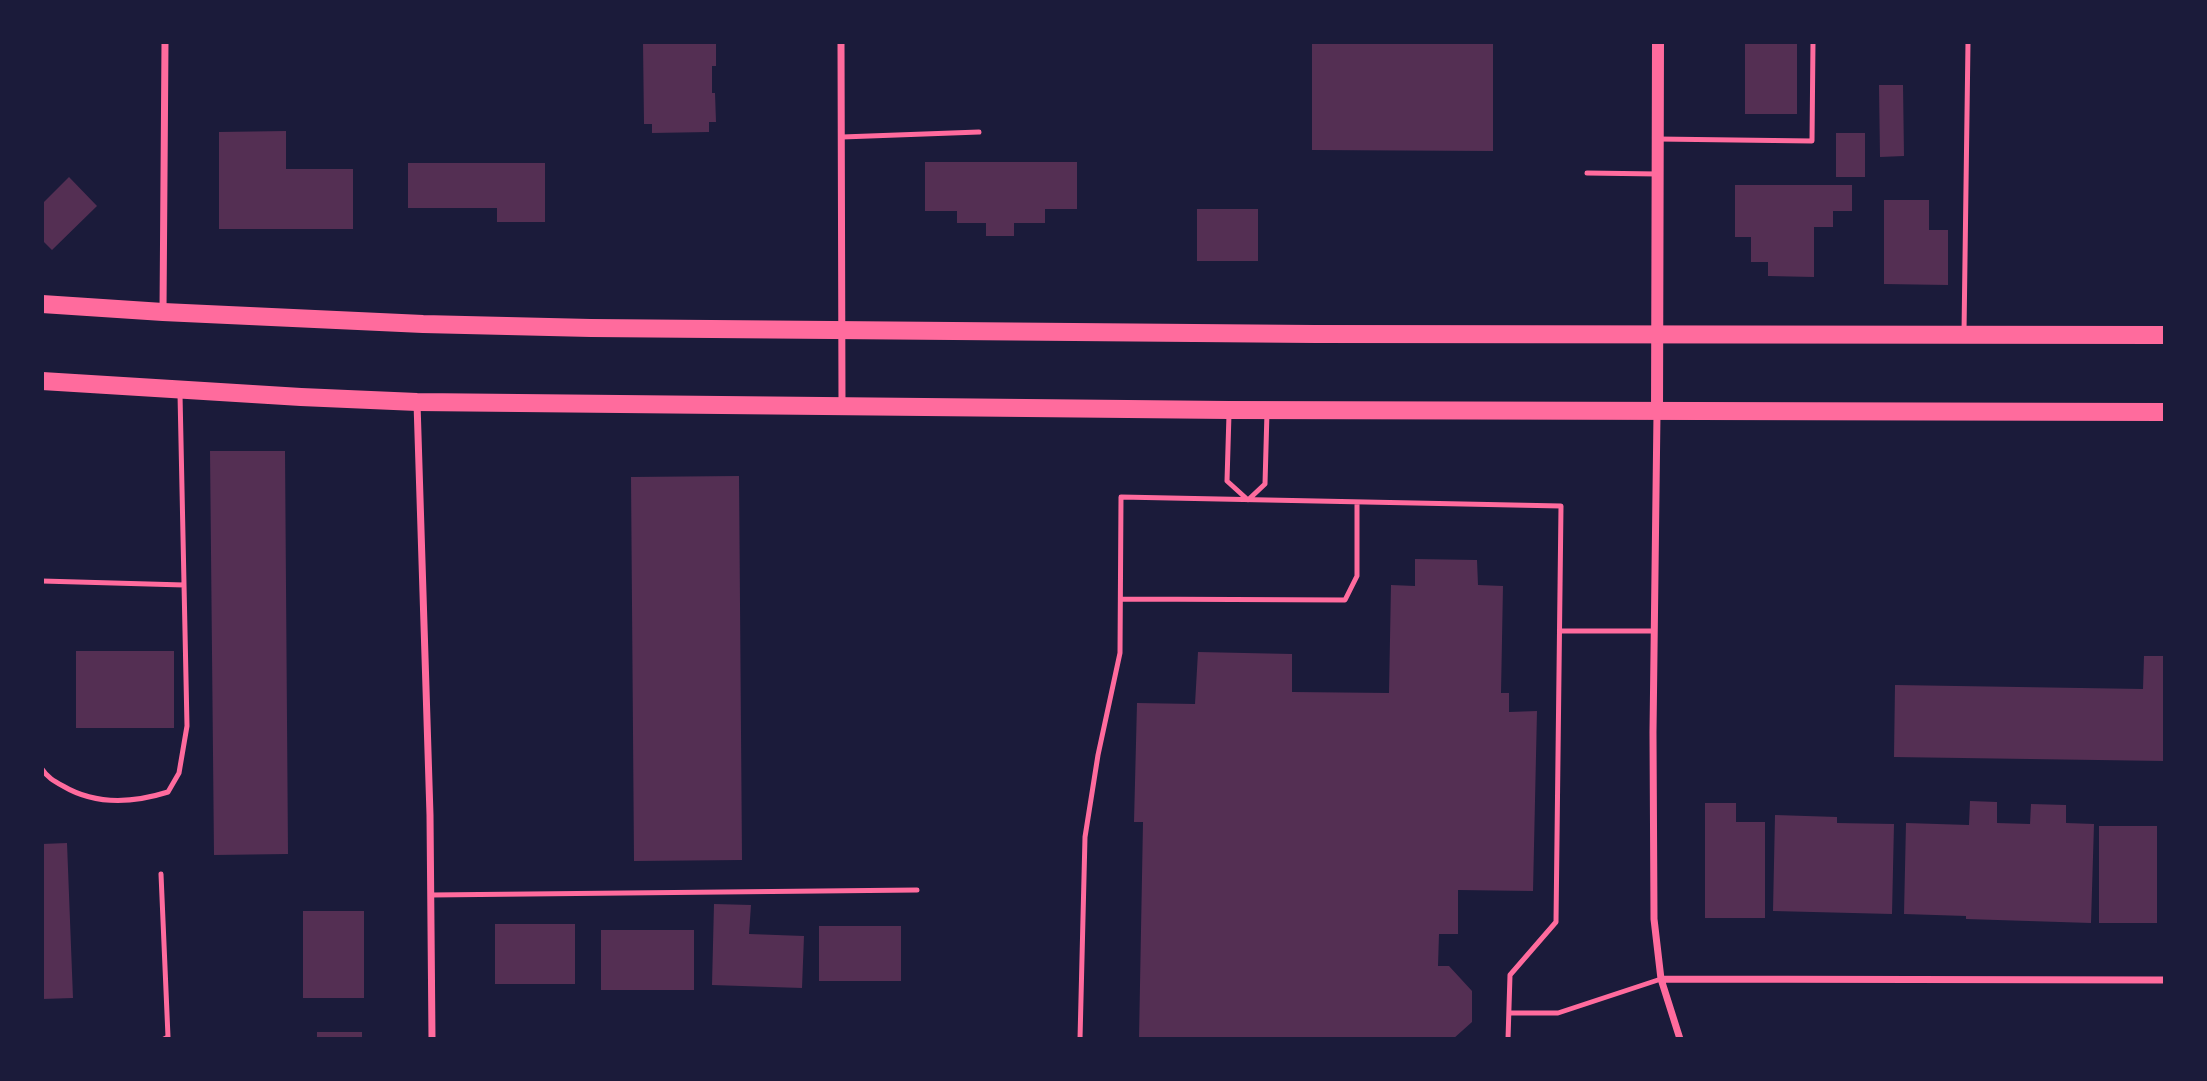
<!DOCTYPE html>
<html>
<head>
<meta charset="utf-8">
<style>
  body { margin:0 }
  #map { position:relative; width:2207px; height:1081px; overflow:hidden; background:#1b1b3a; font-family:"Libre Baskerville",serif }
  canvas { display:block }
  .frame { position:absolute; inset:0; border:44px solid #1b1b3a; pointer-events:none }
</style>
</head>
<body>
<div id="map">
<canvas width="2207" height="1081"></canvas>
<div class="frame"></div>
</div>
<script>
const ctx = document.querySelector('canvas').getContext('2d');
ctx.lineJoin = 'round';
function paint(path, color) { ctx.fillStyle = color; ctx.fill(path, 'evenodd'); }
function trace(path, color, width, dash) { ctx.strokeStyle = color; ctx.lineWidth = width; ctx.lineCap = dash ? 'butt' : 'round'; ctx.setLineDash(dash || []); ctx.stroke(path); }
paint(new Path2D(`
  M643 42H716V66H712V93H715L716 122H709V132L652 133V124H644Z
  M1312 42H1493V151L1312 150Z
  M1745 42H1797V114H1745Z
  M1879 85H1903L1904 156 1880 157Z
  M286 131V169H353V229H219V132Z
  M1836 133H1865V177H1836Z
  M925 162H1077V209H1045V223H1014V236H986V223H957V211H925Z
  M408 163H545V222H497V208H408Z
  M69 177 97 206 52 250 42 240V204Z
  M1735 185H1852V211H1833V227H1814V277L1768 276V262H1751V237H1735Z
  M1884 200H1929V230H1948V285L1884 284Z
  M1197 209H1258V261H1197Z
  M210 451H285L288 854 214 855Z
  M739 476 742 860 634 861 631 477Z
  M1415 559 1477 560 1478 585 1503 586 1501 693H1509V712L1537 711 1533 891 1458 890V934H1439L1438 966H1449L1472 991V1022L1453 1039H1139L1143 822H1134L1137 703 1195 704 1198 652 1292 654V692L1389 693 1391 585 1415 586Z
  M76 651H174V728H76Z
  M2144 656H2165V761L1894 757 1895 685 2143 689Z
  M1970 801 1997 802V823L2030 824 2031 804 2066 805V823L2094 824 2091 923 1966 919V916L1904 914 1906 823 1969 825Z
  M1705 803H1736V822H1765V918H1705Z
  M1775 815 1837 817V823L1894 824 1892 914 1773 911Z
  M2099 826H2157V923H2099Z
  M67 843 73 998 42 999V844Z
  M714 904 751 905 749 934 804 936 802 988 712 985Z
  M303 911H364V998H303Z
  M495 924H575V984H495Z
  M819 926H901V981H819Z
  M601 930H694V990H601Z
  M317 1032H362V1039H317Z`), '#542f53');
trace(new Path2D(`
  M842 137 979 132
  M1658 139 1812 141 1813 42
  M1587 173 1658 174
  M1964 332 1968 42
  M1229 414 1227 481 1248 500 1265 484 1267 412
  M42 581 184 585
  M1121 599 1345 600 1357 576V502
  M1560 631H1654
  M42 769C47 777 54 781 63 786 95 805 133 803 168 792L179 773 187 726 180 394
  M161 874 168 1037 164 1039
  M431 895 917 890
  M1509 1013H1558L1661 979
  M1080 1039 1085 837 1098 755 1120 653 1121 497 1561 506 1556 922 1510 975 1508 1039`), '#ff6b9d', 5);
trace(new Path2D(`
  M841 42 842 406
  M163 311 165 42
  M417 403 430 815 432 1039
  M1657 413 1653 732 1654 919 1661 979 1680 1039
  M1661 979 2165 980`), '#ff6b9d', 7);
trace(new Path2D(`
  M1657 411 1658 42`), '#ff6b9d', 12);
trace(new Path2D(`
  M42 304 163 312 423 324 591 328 1315 334 2165 335
  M42 381 301 397 417 402 1229 410 2165 412`), '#ff6b9d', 18);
</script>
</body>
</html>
